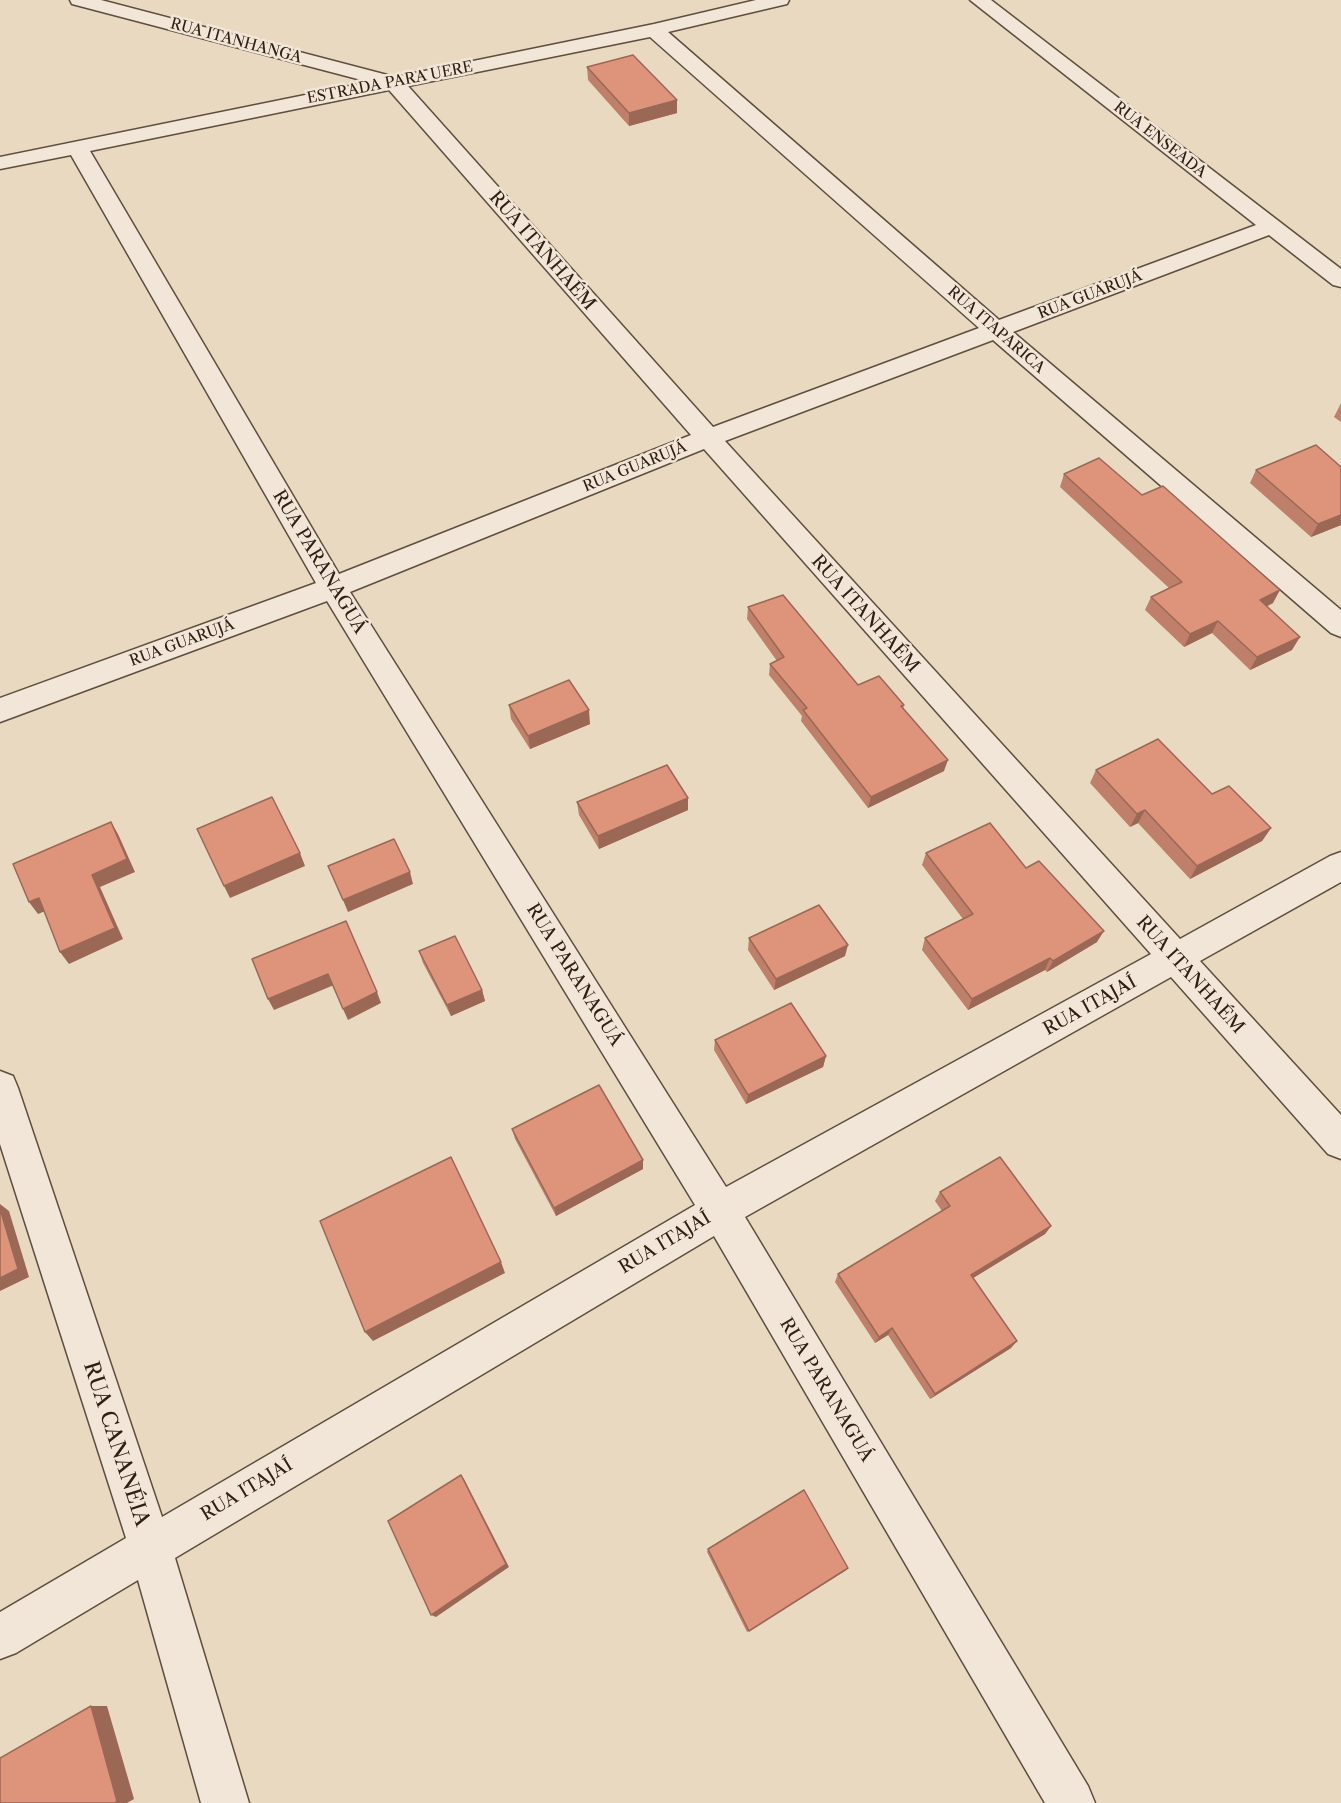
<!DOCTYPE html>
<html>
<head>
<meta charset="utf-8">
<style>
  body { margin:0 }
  canvas { display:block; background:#e9d9c1 }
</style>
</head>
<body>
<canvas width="1341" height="1803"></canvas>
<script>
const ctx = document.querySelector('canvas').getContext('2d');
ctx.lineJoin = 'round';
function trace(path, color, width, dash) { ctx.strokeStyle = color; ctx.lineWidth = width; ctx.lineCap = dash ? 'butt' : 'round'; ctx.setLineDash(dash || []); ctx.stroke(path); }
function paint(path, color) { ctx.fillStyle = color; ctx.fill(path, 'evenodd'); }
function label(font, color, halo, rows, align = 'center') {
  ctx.font = font + ' "Libre Caslon Text",serif'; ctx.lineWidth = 5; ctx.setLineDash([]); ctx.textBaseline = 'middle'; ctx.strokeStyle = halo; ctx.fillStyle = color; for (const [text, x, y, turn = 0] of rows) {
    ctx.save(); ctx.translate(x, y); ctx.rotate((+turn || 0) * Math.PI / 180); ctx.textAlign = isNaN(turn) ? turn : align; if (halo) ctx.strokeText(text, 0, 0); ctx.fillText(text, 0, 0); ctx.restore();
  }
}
const minor = new Path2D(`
  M70 0H101L395 77 654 24 756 0H789L787 4 668 32 999 320 1256 225 970 0H991L1341 269V287L1333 285 1269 235 1013 332 1341 610V637L1331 633 993 340 725 441 1180 939 1330 856 1341 852V882L1200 961 1341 1115V1159L1328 1154 1171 977 745 1217 1088 1786 1095 1803H1045L714 1236 175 1558 249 1803H201L138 1580 16 1653 0 1659V1612L126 1538 0 1144V1071L13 1076 18 1088 162 1517 695 1205 327 601 0 722V698L316 583 71 155 0 169V157L369 82 72 4ZM650 37 979 328 713 427 408 86ZM389 90 691 435 339 574 90 151ZM704 449 1151 954 726 1187 350 592Z`);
trace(minor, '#5d4e3e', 3);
paint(minor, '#f1e6d7');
paint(new Path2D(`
  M587 67 677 113 629 126 588 80Z
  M1341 403V422L1334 417Z
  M1341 467V525L1311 537 1250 483 1256 470Z
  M1064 474 1142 495 1273 603 1266 607 1292 650 1250 670 1212 633 1184 647 1145 610 1151 597 1169 588 1060 487Z
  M748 607 858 685 904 705 903 709 944 771 868 808 801 721 802 716 769 675 770 664 777 661 747 619Z
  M509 705 590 724 530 749 511 719Z
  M1096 770 1212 794 1271 828 1262 841 1190 879 1138 823 1130 827 1090 783Z
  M577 802 688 810 599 849 579 815Z
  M926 853 1026 868 1097 942 1047 972 1045 970 968 1010 922 950 925 938 963 919 922 865Z
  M749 938 845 956 774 990 748 950Z
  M419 951 482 990 485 1001 451 1016 423 963Z
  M715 1040 826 1056 823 1067 746 1104 714 1050Z
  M512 1129 643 1160V1169L556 1216 515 1139Z
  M940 1192 1051 1226 1045 1234 973 1278 1011 1348 930 1399 888 1335 875 1343 835 1282 838 1274 942 1211 935 1201Z
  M708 1549 848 1568 747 1632 707 1552Z`), '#bf7f6a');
paint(new Path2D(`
  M677 100V113L629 126V113Z
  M1341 515V525L1311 537 1318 524Z
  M1280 590 1273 603 1253 613 1260 600Z
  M1218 621 1212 633 1184 647 1190 634Z
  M1300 637 1292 650 1250 670 1257 657Z
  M589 710 590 724 530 749 528 736Z
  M948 760 944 771 868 808 871 797Z
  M688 798V810L599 849 598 836Z
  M1145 810 1138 823 1130 827 1137 814Z
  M111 822 118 834 135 872 100 887 123 939 69 964 60 952 92 875Z
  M1271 828 1262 841 1190 879 1197 866Z
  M300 853 305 866 230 898 224 886Z
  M410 872 413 884 348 912 343 900Z
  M39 898 48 910 38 914 29 902Z
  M1104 931 1097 942 1047 972 1053 961Z
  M848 945 845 956 774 990 776 979Z
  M1050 958 1045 970 968 1010 972 999Z
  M328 974 334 985 274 1010 268 999Z
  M482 990 485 1001 451 1016 447 1005Z
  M377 992 381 1003 348 1020 343 1009Z
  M826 1056 823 1067 746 1104 748 1095Z
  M643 1160V1169L556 1216 554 1208Z
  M0 1204 9 1211 29 1277 0 1291Z
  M1051 1226 1045 1234 965 1283 971 1275Z
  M501 1262 505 1273 373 1341 365 1332Z
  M892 1328 888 1335 875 1343 879 1337Z
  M1017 1341 1011 1348 930 1399 935 1394Z
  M461 1475 464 1479 509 1567 436 1617 431 1615Z
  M848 1568 845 1571 747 1632 749 1631Z
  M91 1706H107L134 1799 127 1803H115Z`), '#9b6856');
const building = new Path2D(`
  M633 55 677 100 629 113 587 67Z
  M1316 445 1341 467V515L1318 524 1256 470Z
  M1099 458 1142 495 1163 486 1280 590 1260 600 1300 637 1257 657 1218 621 1190 634 1151 597 1182 582 1064 474Z
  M783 595 858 685 879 676 904 705 901 706 948 760 871 797 803 710 807 708 770 664 784 657 748 607Z
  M569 680 589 710 528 736 509 705Z
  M1158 739 1212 794 1229 786 1271 828 1197 866 1145 810 1137 814 1096 770Z
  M667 765 688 798 598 836 577 802Z
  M272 797 300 853 224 886 197 829Z
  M111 822 127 859 92 875 115 928 60 952 39 898 29 902 13 864Z
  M990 823 1026 868 1039 861 1104 931 1053 961 1050 958 972 999 925 938 973 914 926 853Z
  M394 839 410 872 343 900 328 866Z
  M819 905 848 945 776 979 749 938Z
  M346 921 377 992 343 1009 328 974 268 999 252 959Z
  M455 936 482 990 447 1005 419 951Z
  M791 1003 826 1056 748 1095 715 1040Z
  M599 1085 643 1160 554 1208 512 1129Z
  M451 1157 501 1262 365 1332 320 1221Z
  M1000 1157 1051 1226 971 1275 1017 1341 935 1394 892 1328 879 1337 838 1274 950 1206 940 1192Z
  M0 1209 18 1269 0 1278Z
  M461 1475 506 1564 431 1615 388 1521Z
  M804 1490 848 1568 749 1631 708 1549Z
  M91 1706 117 1801 115 1803H0V1758Z`);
paint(building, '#de947b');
trace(building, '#9b6856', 1.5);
label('15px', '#2e2012', '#f1e6d7', [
  ["RUA ITANHANGA",236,41,15],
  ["ESTRADA PARA UERE",390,83,-11],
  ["RUA ENSEADA",1160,140,38],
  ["RUA GUARUJÁ",1090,295,-21],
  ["RUA ITAPARICA",996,330,41],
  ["RUA GUARUJÁ",635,467,-22],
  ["RUA GUARUJÁ",182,643,-20]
]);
label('18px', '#2e2012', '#f1e6d7', [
  ["RUA ITANHAÉM",542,251,49],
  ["RUA PARANAGUÁ",319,562,59],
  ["RUA ITANHAÉM",865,614,48],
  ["RUA PARANAGUÁ",574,975,58],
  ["RUA ITANHAÉM",1190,975,48],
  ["RUA ITAJAÍ",1090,1006,-29],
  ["RUA ITAJAÍ",665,1243,-31],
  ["RUA PARANAGUÁ",826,1390,59],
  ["RUA ITAJAÍ",247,1490,-31]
]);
label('21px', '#2e2012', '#f1e6d7', [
  ["RUA CANANÉIA",116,1444,72]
]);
</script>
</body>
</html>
